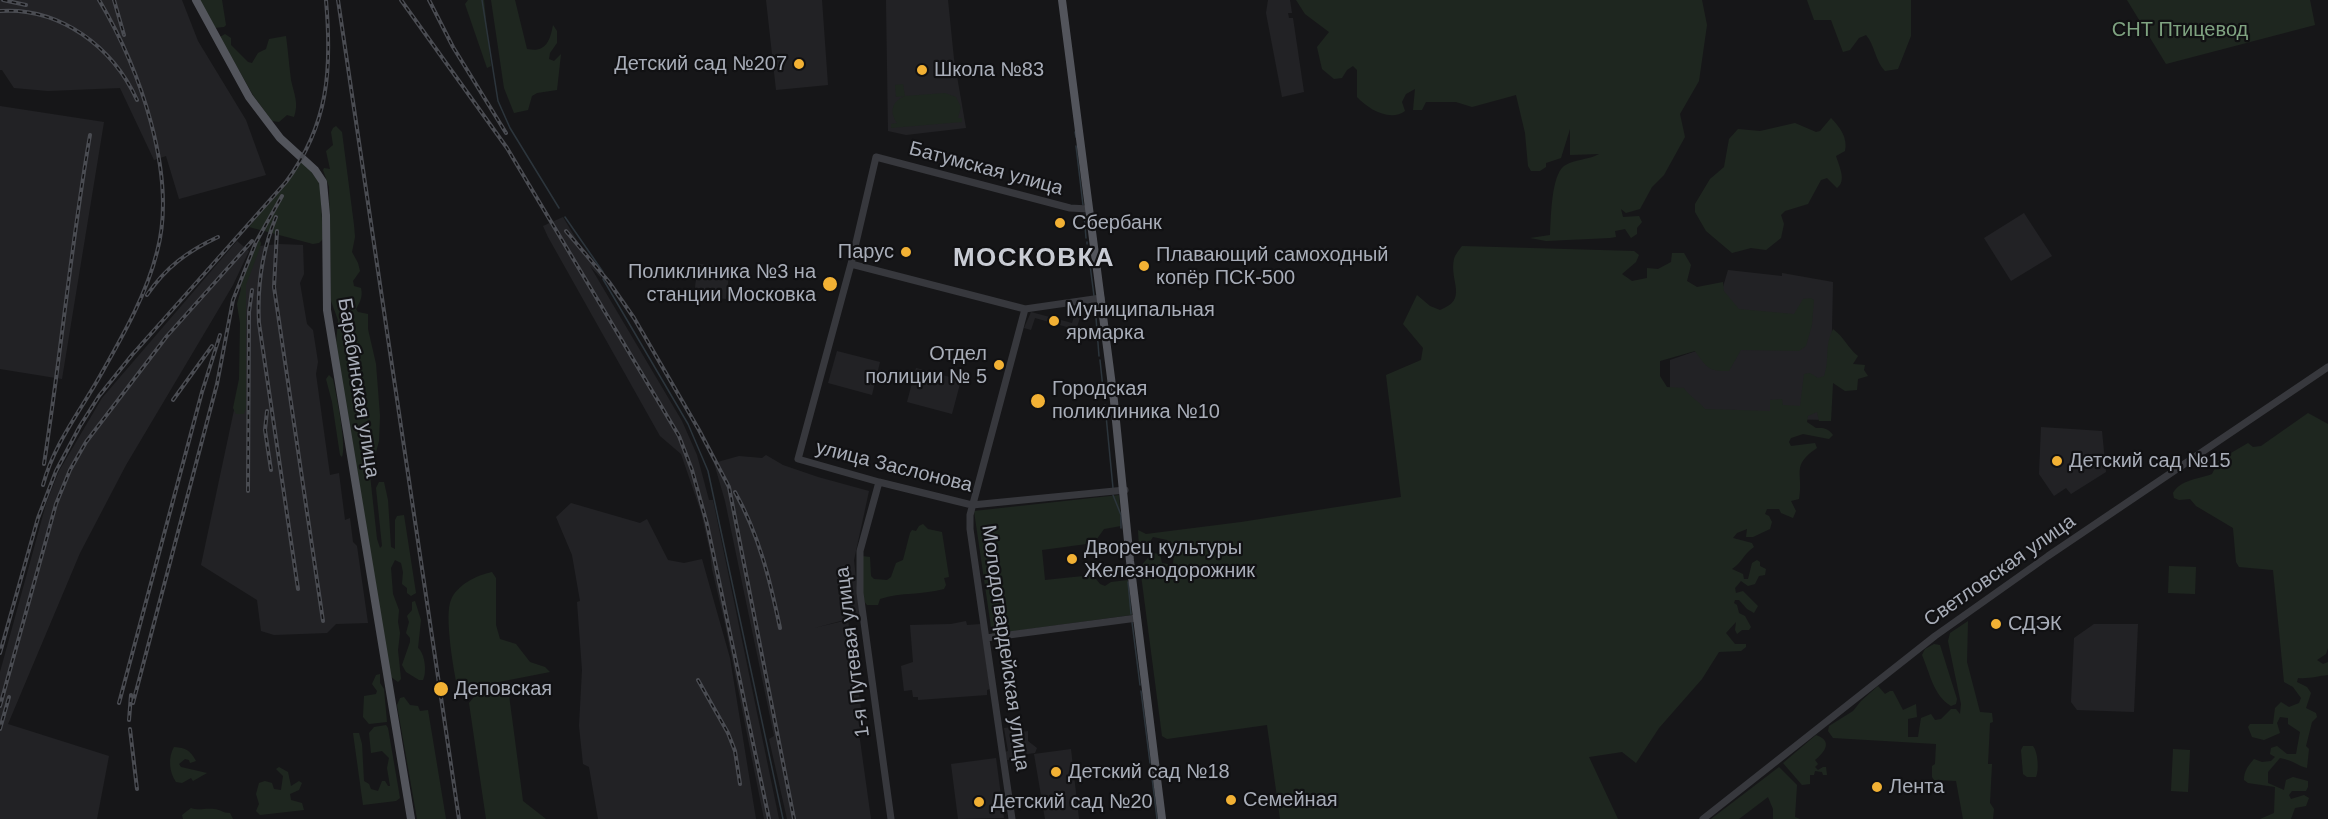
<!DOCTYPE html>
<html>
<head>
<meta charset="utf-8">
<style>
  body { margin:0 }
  canvas { display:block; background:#161618 }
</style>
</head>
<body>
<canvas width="2328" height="819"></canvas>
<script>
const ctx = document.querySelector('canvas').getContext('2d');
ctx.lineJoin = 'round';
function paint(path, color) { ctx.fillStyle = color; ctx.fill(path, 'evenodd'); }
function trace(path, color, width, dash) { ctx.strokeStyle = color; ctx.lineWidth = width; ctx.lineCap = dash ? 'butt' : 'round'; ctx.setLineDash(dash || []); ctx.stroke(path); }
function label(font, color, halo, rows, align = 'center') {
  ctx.font = font + ' Helvetica,sans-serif'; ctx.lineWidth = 4.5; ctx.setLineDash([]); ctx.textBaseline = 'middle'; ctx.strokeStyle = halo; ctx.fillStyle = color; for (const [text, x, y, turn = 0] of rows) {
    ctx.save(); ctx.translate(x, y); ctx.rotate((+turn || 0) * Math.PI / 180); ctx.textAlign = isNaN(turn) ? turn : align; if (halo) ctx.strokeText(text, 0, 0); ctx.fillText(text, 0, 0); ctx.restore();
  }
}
paint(new Path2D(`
  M0 0H182L198 41 246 120 266 175 179 199 166 156 154 160 120 88 48 91 14 88 2 70H0Z
  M766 0H822L828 85 776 90Z
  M886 0H948L954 59 966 128 906 135 888 131Z
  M1268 0H1290L1292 13H1288L1289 18H1293L1304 92 1282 97 1266 13Z
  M0 106 104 122 62 379 0 369Z
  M2024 213 2052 256 2011 281 1984 238Z
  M563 217 579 244 601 270V278L590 266 682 421 697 455 709 500H713L779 819H764L725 624 712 569 710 552 701 512 681 454 660 436 548 237 543 226Z
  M237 241 249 251 233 285 126 465 80 553 8 724 109 756 97 819H0V672L46 504 59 471 102 398Z
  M279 244 303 245 304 274 300 283 307 324 313 330 318 362 316 374 330 475 339 473 345 520 350 518 353 542 357 546 368 623 336 624 327 633 274 635 261 631 257 600 201 565 240 382 243 288 259 246Z
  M698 264 730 267 726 299 694 295Z
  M1728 270 1782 276V273L1833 282 1830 420 1725 418 1670 412V360L1705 348Z
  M1077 307 1083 308 1077 327 1074 329 1035 318 1031 330 1024 328 1031 312 1072 323Z
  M837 351 880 362 872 395 828 383Z
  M916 368 961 380 952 414 907 402Z
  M2041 427 2102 431 2106 472 2071 494 2066 488 2054 496 2039 474Z
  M766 455 783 465 818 477 869 491 854 560 860 616 814 628 848 620 863 722 859 733 871 819H787L769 739 774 736 758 659 725 501 714 463 739 456 762 458Z
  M571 503 640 523 647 519 668 560 684 563 702 559 730 658 756 819H598L589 767 583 764 579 726 582 670 577 602 580 601 572 555 556 517Z
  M966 621 967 625 981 624 990 689 987 690V695L918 700V697H913L912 690 904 691 901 666 913 662 910 625 951 624Z
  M2094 624H2138L2134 712 2077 710 2071 702 2074 638Z
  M1021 726 1022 732 1028 731V741L1037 748 1035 753 1027 754V761L1013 763 1012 760H1007L1005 752 1008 751 1004 728Z
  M1071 749 1079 819H1045L1034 754Z
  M996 758 1004 818 958 819 951 764Z`), '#222225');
paint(new Path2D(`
  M199 0H222L226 25 224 27 214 28Z
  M468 0H484L491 66 487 68 465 4Z
  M491 0H515L527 49C546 53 550 41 553 25L557 31V43L550 53 549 59 554 61 561 54 557 90 537 93 532 96 528 110 514 113 504 88Z
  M1296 0H1702L1707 25 1699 81 1680 114 1685 137 1664 175 1652 187 1640 209 1626 213 1621 209 1623 217 1639 216 1642 222 1637 228V234L1631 238 1625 229 1615 231 1616 237 1610 238 1546 241 1530 238 1550 235C1551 219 1551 176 1564 166 1574 159 1589 160 1599 154L1570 155V129L1561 158 1546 163V167L1540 171H1531L1528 166 1525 133 1516 95 1472 107 1456 102H1426L1422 110H1413L1415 89 1406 94 1402 102 1405 111C1390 122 1368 109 1357 97V70L1353 66 1347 70 1342 78 1334 79 1322 69 1317 47 1329 32 1305 14Z
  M1807 0H1911V36L1898 69 1885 71C1875 61 1875 45 1866 35L1859 38 1850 50 1843 52 1831 20H1814Z
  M2127 0H2310L2315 25 2166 64Z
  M225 34 231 38V45L248 62 252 63 258 53 266 49 269 39 286 36C288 51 289 65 291 80 294 94 299 103 294 117L287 115 279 122 272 121 253 95 220 37Z
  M903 84 905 96 945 93 956 97 961 107 958 118H962V122L891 128V124L897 123C889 112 892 101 905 96L896 97 895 85Z
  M1831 118C1840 127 1848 138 1845 151L1836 156C1839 166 1847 181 1837 188L1827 178 1821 180 1808 204 1785 211 1781 215 1784 224 1781 238 1766 250 1751 248 1732 253 1706 231 1695 212V204L1710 179 1724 167 1729 139 1738 129 1760 131 1795 123 1816 132 1820 131Z
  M336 126 342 132 354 225 355 237 352 252 358 263 360 271 353 281 354 286 361 288C363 297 360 302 356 309L358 312 368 314V329L376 364 380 416 379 441 370 475 377 539 380 548 382 546 376 488 379 482H384L388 500 391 547 395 549V520L397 516 404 515 416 593 411 596 407 593V588L402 584 403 572 401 563 395 560 391 568 393 594 399 610 398 622 400 633 398 650 401 679 398 682 391 677 336 345 338 320 331 301 329 187 323 170 324 168 330 169 326 151 333 145 331 132 333 128Z
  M302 162 308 167 320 184 323 239 319 243 313 244 249 227Z
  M259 239 261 243 260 248 246 285V408L244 414H236L233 408 239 379 240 323 237 304 241 289 240 286Z
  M1462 246 1634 251 1639 255 1636 262 1622 274 1632 281 1647 278V268L1658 269 1671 262 1672 253H1684L1691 265 1687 281 1697 287 1723 282 1724 291 1739 309 1794 314 1803 299 1811 298 1814 300 1812 325 1806 346 1799 351 1741 350 1729 371C1709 372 1706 367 1695 351L1660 361V376L1667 387 1684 388C1690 397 1699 401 1705 409L1770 411V400L1782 399 1783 405 1800 406 1804 374 1810 373 1818 378 1824 376C1830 359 1824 347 1833 329 1845 338 1847 347 1858 356L1853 364 1865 365 1864 370 1868 376 1858 379 1857 390 1845 391 1833 383 1831 421H1819L1817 412 1808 416 1807 422 1816 428C1824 428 1828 428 1833 435L1829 439 1803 434 1791 438 1789 442 1791 446 1815 443 1817 448C1790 466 1804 473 1799 499L1791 501 1796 511 1793 518 1781 513 1779 509H1767L1765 514 1769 516 1772 522 1770 529 1753 537H1746L1747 529 1737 533 1733 538 1752 543 1754 547C1743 554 1743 562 1732 569L1743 574 1744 579H1748L1752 563 1757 560 1760 562V566L1766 569 1765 575 1759 576 1755 584 1748 586 1741 581 1735 588 1736 593 1743 591 1758 606 1754 613 1747 609 1739 600H1735L1734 603 1737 605 1739 613 1745 616 1751 627 1749 630H1742L1737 634 1735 630 1736 622 1726 633 1735 644H1746V647L1741 651 1719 652 1702 679 1659 728 1636 763 1622 752 1589 757 1618 819H1280L1267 725 1167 739 1162 736 1140 567 1152 553 1160 554 1162 563 1173 565 1174 552 1185 546 1187 542 1169 544 1167 540 1153 537 1147 546 1139 547 1138 530 1146 534 1241 522 1401 497 1386 375 1421 360 1423 348 1403 324 1417 295 1430 306 1440 310C1469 299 1449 282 1454 259 1455 255 1459 250 1462 246Z
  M329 375 333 379C336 394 347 446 342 457L340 455 332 402 326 379Z
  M2308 413 2328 424V648L2326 654 2317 660 2323 664 2328 662V675C2317 676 2309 679 2298 678L2297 682 2307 687 2311 693 2306 708 2316 713 2317 717 2312 722 2306 746 2309 749 2307 768C2298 766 2293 760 2280 758L2268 772V783L2284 790 2286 780 2293 777 2308 781V787L2306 791H2292L2289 795 2291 799 2304 795 2309 798 2306 806 2295 808 2291 819H2260L2274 813 2275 787 2248 783 2244 780C2244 771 2248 766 2254 759L2262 762 2271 761 2275 757 2270 754 2271 748 2277 746 2287 754H2296L2300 732 2288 724V718L2280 717 2277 723 2280 733 2264 740 2252 737 2248 727 2250 724H2273L2275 708 2281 702 2289 707 2299 703 2301 698 2293 687 2284 682 2273 570 2239 567 2236 562 2233 528 2196 506 2190 499 2179 500 2174 498 2173 493C2180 480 2199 479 2212 474L2219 460 2248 443 2253 447 2261 446Z
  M1119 495 1121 526 1104 529 1094 543 1042 550 1045 580 1093 575 1100 584 1105 586 1111 582 1128 580 1132 615 992 634 974 511Z
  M923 524 928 529 942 532 949 577 944 578 946 585 944 589C923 595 901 592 880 599L878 605H867C857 593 862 570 862 556L870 557 871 576 874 579 887 580 891 577 896 563 903 560 910 533 912 530 916 531 919 526Z
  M2169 566 2196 567 2195 594 2168 593Z
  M492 572 496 578V625L500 639 516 644 530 662 545 667 550 672 458 690C454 673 444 615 451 600 457 585 477 575 492 572Z
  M415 601 421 620 418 648C425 653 427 673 423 680H419L406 672 402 665 410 642V638L406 633 409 622 407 616 412 610V602Z
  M1968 621 1967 662 1980 712 1992 713 1993 722 1990 723 1988 764H1992L1990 803 1994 809 1993 819H1963L1956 781 1934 780 1932 777V766L1935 764 1936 744 1833 738 1828 731 1829 726 1853 711 1861 701 1878 686 1885 694 1890 691H1893L1903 710 1916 704 1917 717 1908 719V737H1918L1921 718 1931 714 1935 720 1941 719 1951 709H1956L1960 714 1961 704 1948 641 1950 633Z
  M1934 644 1940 645 1957 699 1956 704 1951 706C1933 695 1930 673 1922 655L1925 649Z
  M380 674V683L384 689 387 722 369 724 363 717 364 696 376 694 377 691 372 684 376 675Z
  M499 690 509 695 523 801 546 819H486L469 703 477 693Z
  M404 697 410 705 418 706 420 711 428 710 446 819H417L397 705 400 698Z
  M386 725 388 728 400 798 396 801 363 805 353 733H359L362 744 364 781 369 784 371 789 378 791 382 781H385L388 786H390L387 768 389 758 382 751 371 753 369 733 374 727Z
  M1816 735C1833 741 1825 752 1815 760L1818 764 1815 767 1818 770 1823 767H1826L1827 775H1823L1822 772 1815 771 1814 775H1810V784L1802 785 1783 763Z
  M2023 746H2033C2038 752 2039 770 2036 777H2027L2023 774 2021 750Z
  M174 747C186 748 190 750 196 761L190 763 189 760 185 759 179 764 181 767 207 773 193 781 191 778 182 783 176 782C169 772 168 757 174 747Z
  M2173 749 2190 750 2188 792 2171 791Z
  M279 767 288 772 291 786 299 781 302 783 299 790 290 794 291 800 302 803 304 810 260 815 256 811 259 804 256 794 259 783 265 781 272 783 274 789 281 790 283 776 276 769Z
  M1779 767 1797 785 1795 817 1800 819H1773V809L1768 797 1739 819H1711Z
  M191 808C199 811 205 808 214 809 220 809 222 813 230 813L233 819H183L182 815Z`), '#1e261f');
trace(new Path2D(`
  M482 0 498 101 510 128 559 208
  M1075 132 1076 137
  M1076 146 1083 205
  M1084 214 1086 238
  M565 217 603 272
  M1087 242V244
  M1090 265 1094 296
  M603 279 688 424 708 471 783 819
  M1095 305 1099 356
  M1100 360 1104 398
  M1105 405 1113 488
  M1113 495 1121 515V528
  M1128 582 1131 614
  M1132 622 1140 685
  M1141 691 1150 763
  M1151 769 1157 819`), '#2c353c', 1.5);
trace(new Path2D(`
  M1088 209 1070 208 876 157 851 264 798 459 879 482 972 505 1125 490
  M851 264 1025 309 1101 298
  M879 482 860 551V593L891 819
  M986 638 1137 618
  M1012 819 970 529V515L1025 309
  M1703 819 1935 636 2048 556 2328 367`), '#37383d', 7);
trace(new Path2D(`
  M196 0 249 97 280 138 315 170 323 182 326 215 327 310 411 819
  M1062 0 1114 401 1130 561 1162 819`), '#53555c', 8);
const rail = new Path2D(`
  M3 0 26 5
  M114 0 124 35
  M338 0 459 819
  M401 0 507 148 679 436 692 470 707 524 769 819
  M429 0 453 47 506 133
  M0 11C60 7 113 47 137 100
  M276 217C262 251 257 286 259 323L298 589
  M277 231 274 287 323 621
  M566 231 609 282 634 318 699 430 729 487 794 819
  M147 295C166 267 188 251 218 237
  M173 400 212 346
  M267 411 265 430 271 470
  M44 464C61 354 71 244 90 135
  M43 485C54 444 79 413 100 376 122 337 146 296 157 252 178 175 139 67 99 0
  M248 491 249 312 252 290
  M735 492C759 535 770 580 780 628
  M0 653 38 518 56 471 80 426 99 396 132 355 286 182C329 124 332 69 326 0
  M698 680 728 733 735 751 740 784
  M119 703 202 392 220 335
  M133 703 217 384 233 300 256 242 282 196
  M0 706 56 504 70 470 86 442 167 336 252 241
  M129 720 131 695
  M0 729 9 697
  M130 729 137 789`);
trace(rail, '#4a4c52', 4);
trace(rail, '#111113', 1.5, [4.5]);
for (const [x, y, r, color] of [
  [799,64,6,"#f2b134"],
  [922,70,6,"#f2b134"],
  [1060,223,6,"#f2b134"],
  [906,252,6,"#f2b134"],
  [1144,266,6,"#f2b134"],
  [830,284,8,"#f2b134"],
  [1054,321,6,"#f2b134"],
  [999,365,6,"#f2b134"],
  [1038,401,8,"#f2b134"],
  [2057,461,6,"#f2b134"],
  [1072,559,6,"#f2b134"],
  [1996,624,6,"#f2b134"],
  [441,689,8,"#f2b134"],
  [1056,772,6,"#f2b134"],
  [1877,787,6,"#f2b134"],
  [1231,800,6,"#f2b134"],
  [979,802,6,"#f2b134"]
]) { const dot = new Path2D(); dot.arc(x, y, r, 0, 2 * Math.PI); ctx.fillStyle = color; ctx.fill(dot); trace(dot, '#111113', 2); }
label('20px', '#7fa381', '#111113', [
  ["СНТ Птицевод",2180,30]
]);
label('20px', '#a8adb8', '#111113', [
  ["Детский сад №207",787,64,"right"],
  ["Школа №83",934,70],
  ["Сбербанк",1072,223],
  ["Парус",894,252,"right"],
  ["Плавающий самоходный",1156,255],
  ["копёр ПСК-500",1156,278],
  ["Поликлиника №3 на",816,272,"right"],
  ["станции Московка",816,295,"right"],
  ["Муниципальная",1066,310],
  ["ярмарка",1066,333],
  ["Отдел",987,354,"right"],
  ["полиции № 5",987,377,"right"],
  ["Городская",1052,389],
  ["поликлиника №10",1052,412],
  ["Детский сад №15",2069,461],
  ["Дворец культуры",1084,548],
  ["Железнодорожник",1084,571],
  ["СДЭК",2008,624],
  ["Деповская",454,689],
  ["Детский сад №18",1068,772],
  ["Лента",1889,787],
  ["Семейная",1243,800],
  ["Детский сад №20",991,802]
], 'left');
label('20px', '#a8adb8', '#111113', [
  ["Батумская улица",986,169,15],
  ["Барабинская улица",358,388,81],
  ["улица Заслонова",894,467,14],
  ["Светловская улица",2000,571,-35],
  ["Молодогвардейская улица",1005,648,82],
  ["1-я Путевая улица",853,652,-97]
]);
ctx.letterSpacing = '1.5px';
label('bold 26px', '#c9ccd4', '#111113', [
  ["МОСКОВКА",1034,259]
]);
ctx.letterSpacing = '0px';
</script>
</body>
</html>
